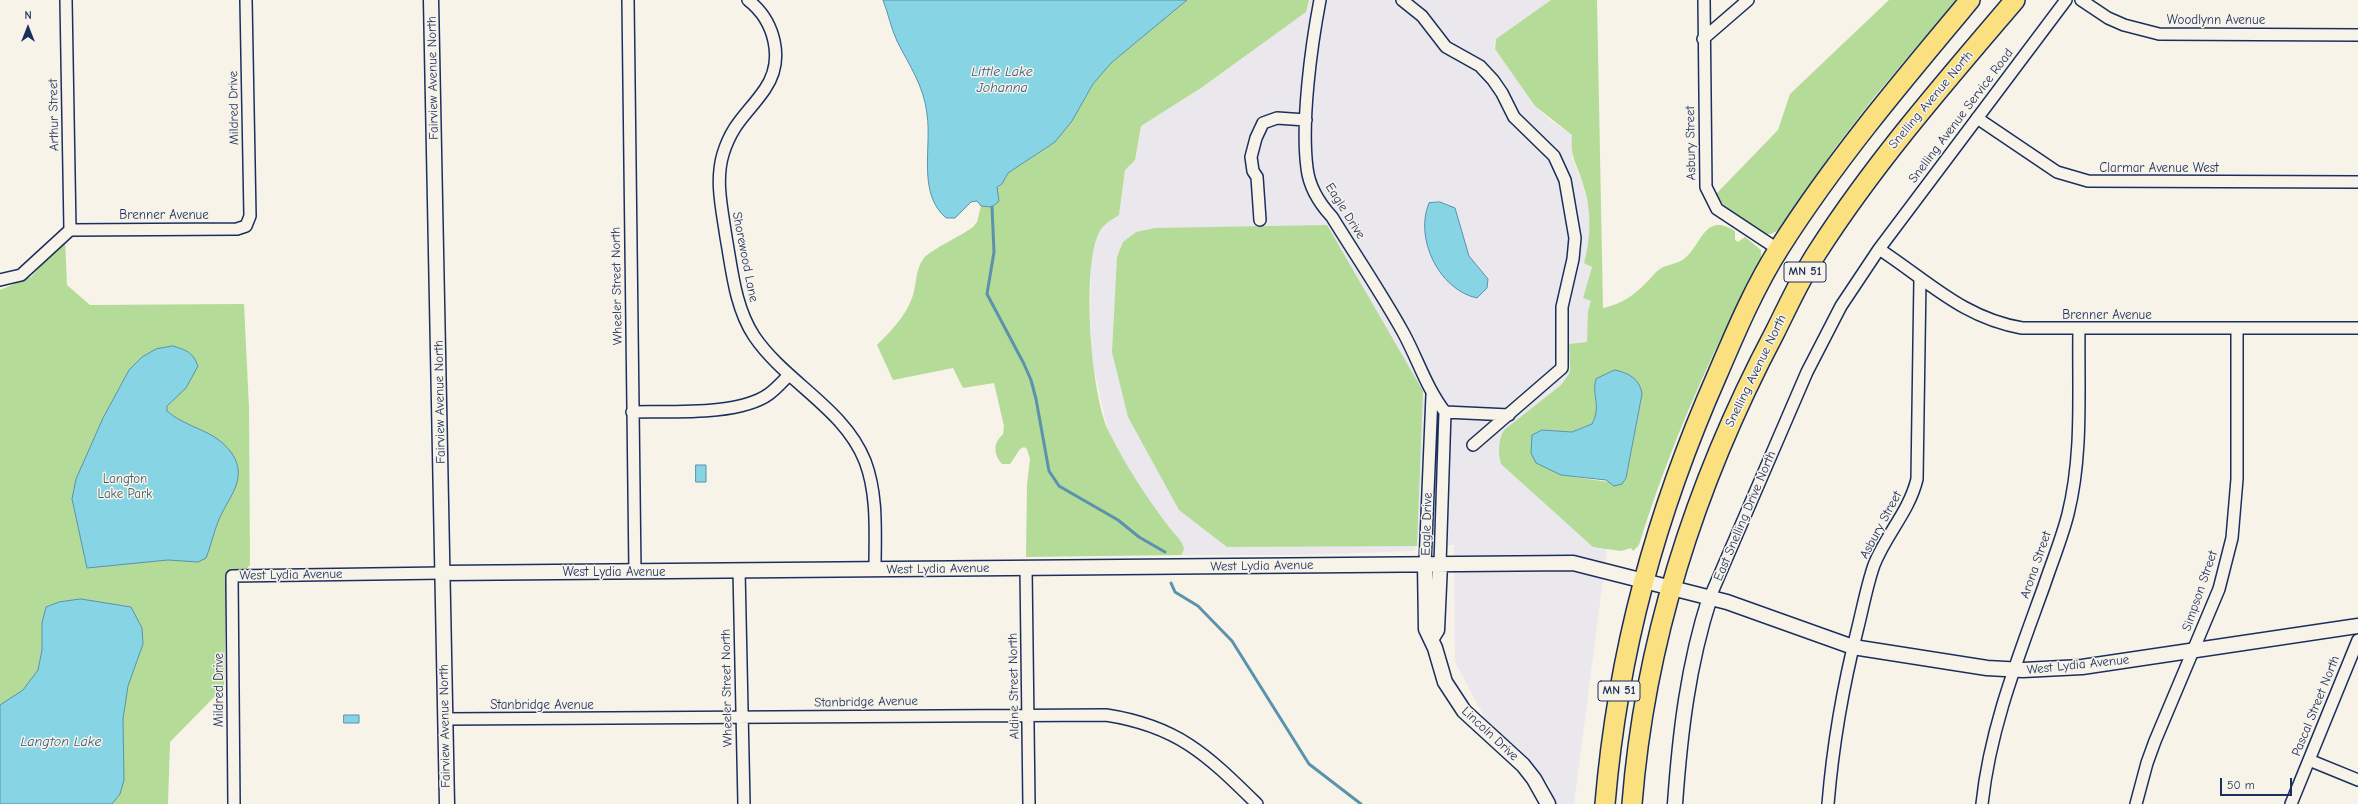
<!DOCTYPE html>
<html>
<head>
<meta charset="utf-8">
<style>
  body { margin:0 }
  #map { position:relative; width:2358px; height:804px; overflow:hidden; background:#f7f3e8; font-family:"Comic Neue",sans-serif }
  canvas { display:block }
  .north { position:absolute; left:8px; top:8px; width:40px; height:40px; -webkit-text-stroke:3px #f7f3e8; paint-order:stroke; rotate:0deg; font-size:11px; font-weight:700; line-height:16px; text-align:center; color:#1b2f5e }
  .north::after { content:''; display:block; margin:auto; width:14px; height:18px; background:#1b2f5e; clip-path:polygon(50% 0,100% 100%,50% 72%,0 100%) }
  .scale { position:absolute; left:2220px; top:778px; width:72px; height:18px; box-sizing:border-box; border:2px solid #1b2f5e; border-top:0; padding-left:5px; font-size:12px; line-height:14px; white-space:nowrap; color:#1b2f5e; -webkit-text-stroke:3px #f7f3e8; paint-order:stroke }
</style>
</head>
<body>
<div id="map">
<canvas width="2358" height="804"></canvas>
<div class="north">N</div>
<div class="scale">50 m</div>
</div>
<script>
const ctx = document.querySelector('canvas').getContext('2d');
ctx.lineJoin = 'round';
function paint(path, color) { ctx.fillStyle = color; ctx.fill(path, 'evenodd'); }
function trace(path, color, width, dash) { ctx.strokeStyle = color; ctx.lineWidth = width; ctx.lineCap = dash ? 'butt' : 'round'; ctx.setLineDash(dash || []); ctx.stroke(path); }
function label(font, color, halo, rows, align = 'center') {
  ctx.font = font + ' "Comic Neue",sans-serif'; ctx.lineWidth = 3; ctx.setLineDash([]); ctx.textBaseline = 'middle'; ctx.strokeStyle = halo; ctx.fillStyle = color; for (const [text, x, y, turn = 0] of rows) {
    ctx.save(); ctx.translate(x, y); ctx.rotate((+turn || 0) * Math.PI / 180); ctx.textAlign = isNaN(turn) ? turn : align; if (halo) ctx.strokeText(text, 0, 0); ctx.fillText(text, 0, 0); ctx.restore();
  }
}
paint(new Path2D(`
  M1309 0H1551L1496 39 1494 44 1495 49 1535 106 1551 121 1572 134V158L1583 184 1589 209 1590 234 1588 247 1592 267 1583 298 1591 301 1588 311V342L1569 363V374L1561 385 1504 430 1499 458 1501 464 1593 546 1607 548 1574 804H1554L1549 784 1487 722 1455 662 1454 545 1417 546 1413 551 1299 555H1181L1183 546 1143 493 1108 431 1093 365 1090 323 1091 258 1099 233 1104 226 1119 215 1125 170 1135 160 1141 126 1201 88 1306 12Z`), '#eae8ec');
paint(new Path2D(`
  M1187 0H1309L1306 12 1201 88 1141 126 1135 160 1125 170 1119 215C1112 220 1103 224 1099 233 1081 268 1091 397 1109 432 1126 466 1146 497 1169 527 1173 533 1183 541 1184 549L1181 555 1026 557 1027 485 1030 459 1027 449 1024 447 1020 449 1010 464H1002C993 454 993 443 1003 434L1004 426 994 383 963 388 953 368 893 380 877 345C891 331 905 317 912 298 917 285 915 269 924 258 932 249 961 236 973 227L977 222 981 206 992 207 997 187 1002 184 1008 173 1055 142 1072 121 1093 84 1111 63Z
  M1551 0H1597L1603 308C1622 304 1634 295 1647 282 1651 278 1655 272 1660 269 1667 264 1679 264 1685 258 1703 242 1705 212 1735 231V240L1738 242 1745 237 1761 250V259C1712 351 1670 445 1639 545L1633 551 1631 548 1621 551 1593 547 1501 464C1498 454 1498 440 1504 430L1561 385 1569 374 1570 369 1569 344 1587 342 1588 311 1591 301 1583 298 1592 267 1584 263C1591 236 1592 211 1583 184 1577 163 1570 159 1572 135L1535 106 1495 49 1496 39ZM1595 385 1642 394 1626 478 1622 484 1561 475 1542 430 1572 432 1592 424 1597 413Z
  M1889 0H1956L1875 96 1835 148 1779 230 1771 234H1764L1725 207 1716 194 1778 130 1790 94Z
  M1327 225 1423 391 1417 546 1227 547 1179 510 1128 417 1112 352 1117 257 1123 242 1136 232 1155 228Z
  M65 239 67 285 90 305 244 304 249 408 250 565 226 590 224 687 170 742 168 804H0V290L31 277Z`), '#b4db97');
const water = new Path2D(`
  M883 0H1187L1111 63 1093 84 1072 121 1055 142 1008 173 1002 184 997 187 999 201 992 207 981 206 977 201 971 202 955 218H946C917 193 932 148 927 114 924 86 909 65 897 41 891 28 888 13 883 0Z
  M1440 202 1455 208 1469 256 1488 279 1487 288 1477 298C1439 290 1414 238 1429 203Z
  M173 346C186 350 193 352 198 366L186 388 167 406V411C181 423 197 427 213 436 220 440 226 446 231 452 250 479 227 498 218 522 213 534 211 546 206 558L198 562 168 560 87 568 72 499 76 479 103 418 129 370 142 357 156 349Z
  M1615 370C1629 373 1640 379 1642 394L1626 478 1622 484 1614 486 1606 480 1561 475 1536 463 1531 453 1532 435 1542 430 1572 432 1592 424C1602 404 1591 396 1596 379Z
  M696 465H706V482H696Z
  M81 599 131 607 142 628 143 644 128 686 123 719 124 780 120 794 112 804H0V705L23 690 38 670 42 650V623L46 607 59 602Z
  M344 715H359V723H344Z`);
paint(water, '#86d4e4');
trace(water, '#5b92ae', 1);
trace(new Path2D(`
  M992 207 994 252 987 294 1024 364 1031 380 1036 399 1049 471 1059 486 1118 520 1139 537 1165 552
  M1171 583 1175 592 1198 606 1232 641 1309 764 1361 804`), '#5b92ae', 3);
const minor = new Path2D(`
  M66 0 70 230
  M628 0 635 572
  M748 0C775 21 785 60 765 89 748 114 733 122 723 154 715 181 722 209 726 237 732 270 735 307 754 336 785 382 844 408 865 461 878 495 875 533 875 569
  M1320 0C1311 47 1301 122 1307 168 1309 186 1320 204 1332 217 1356 256 1382 294 1404 334 1418 360 1427 389 1445 412L1440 564
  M1402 0 1422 16 1446 47 1480 66 1493 80 1502 93 1514 117 1554 156 1565 180 1575 238 1573 259 1562 307V368L1473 445
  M1704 0 1706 187 1717 209 1779 250
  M2081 0 2108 18 2124 25 2159 34 2358 35
  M1703 39 1748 0
  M1977 118 2057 172 2088 181 2358 182
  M1260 220 1257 177 1253 171 1251 157 1256 138 1263 123 1277 118 1306 120
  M70 230 237 229 246 226 250 216 246 0
  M1879 249C1928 281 1963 318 2022 328H2358
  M0 280 21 275 70 230
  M632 412C668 411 739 416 769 394 776 389 783 381 789 375
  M1445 412 1509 415
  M1425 564 1432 395
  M1026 568 1029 804
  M739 570 744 804
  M1710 597 1807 372 1841 306 1879 249 2066 0
  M445 719 1106 715C1178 726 1207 755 1257 804
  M2309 760 2358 780
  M234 804 232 576 443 573
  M1828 804C1833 743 1843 686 1858 627 1863 607 1867 585 1874 565 1886 534 1909 512 1917 479L1920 278
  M1982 804C1990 728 2018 658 2044 586 2052 562 2062 538 2068 514 2083 454 2078 391 2079 329
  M2136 804 2147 763 2155 741 2219 589 2232 538 2237 479V329
  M2291 804 2358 640`);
const tertiary = new Path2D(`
  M431 0 447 804
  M1425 564 1426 629 1435 648 1445 682 1464 711 1523 765 1534 779 1548 804
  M443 573 1573 563 1727 602 1853 647 1987 668 2023 670 2082 667 2358 626
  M1432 638 1437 630 1440 564
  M1675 804C1680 733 1688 665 1710 597`);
const trunk = new Path2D(`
  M1605 804C1618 651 1656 513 1718 373 1736 331 1755 286 1780 247 1836 159 1903 80 1970 0
  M1632 804C1645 638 1698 478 1775 332 1789 304 1801 277 1818 251 1876 161 1946 81 2015 0`);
trace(minor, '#1b2f5e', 14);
trace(tertiary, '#1b2f5e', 17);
trace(trunk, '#1b2f5e', 22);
trace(minor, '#f7f3e8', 11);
trace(tertiary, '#f7f3e8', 14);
trace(trunk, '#fbe080', 19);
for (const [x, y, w] of [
  [1805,272,42],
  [1619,691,42]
]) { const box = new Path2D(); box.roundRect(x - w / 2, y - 10, w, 20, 3); ctx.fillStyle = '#f7f3e8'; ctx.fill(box); trace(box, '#1b2f5e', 1); }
label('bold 12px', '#1b2f5e', null, [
  ["MN 51",1805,272],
  ["MN 51",1619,691]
]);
label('13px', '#1b2f5e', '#f7f3e8', [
  ["Woodlynn Avenue",2216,20],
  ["Fairview Avenue North",433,78,-91],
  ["Snelling Avenue North",1931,100,-50],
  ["Mildred Drive",234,108,-91],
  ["Arthur Street",54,115,-91],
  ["Snelling Avenue Service Road",1961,116,-53],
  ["Asbury Street",1691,143,-91],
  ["Clarmar Avenue West",2159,168],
  ["Eagle Drive",1345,211,58],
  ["Brenner Avenue",164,215],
  ["Shorewood Lane",745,257,79],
  ["Wheeler Street North",617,286,-91],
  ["Brenner Avenue",2107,315],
  ["Snelling Avenue North",1756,371,-64],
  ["Fairview Avenue North",440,402,-91],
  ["East Snelling Drive North",1745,516,-67],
  ["Eagle Drive",1427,524,-88],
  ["Asbury Street",1881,525,-62],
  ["Arona Street",2036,565,-71],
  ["West Lydia Avenue",1262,566,-1],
  ["West Lydia Avenue",938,569,-1],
  ["West Lydia Avenue",614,572],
  ["West Lydia Avenue",291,575,-1],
  ["Simpson Street",2200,591,-71],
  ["West Lydia Avenue",2078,665,-6],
  ["Aldine Street North",1014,686,-91],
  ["Wheeler Street North",727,688,-91],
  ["Mildred Drive",219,690,-90],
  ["Stanbridge Avenue",866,702,-1],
  ["Stanbridge Avenue",542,705],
  ["Pascal Street North",2316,706,-68],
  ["Fairview Avenue North",445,726,-91],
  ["Lincoln Drive",1490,734,43]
]);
label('13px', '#415a6c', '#f7f3e8', [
  ["Langton",125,479],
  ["Lake Park",125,494]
]);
label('italic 14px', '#365880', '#f7f3e8', [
  ["Little Lake",1002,72],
  ["Johanna",1002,88],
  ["Langton Lake",61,742]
]);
</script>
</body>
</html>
